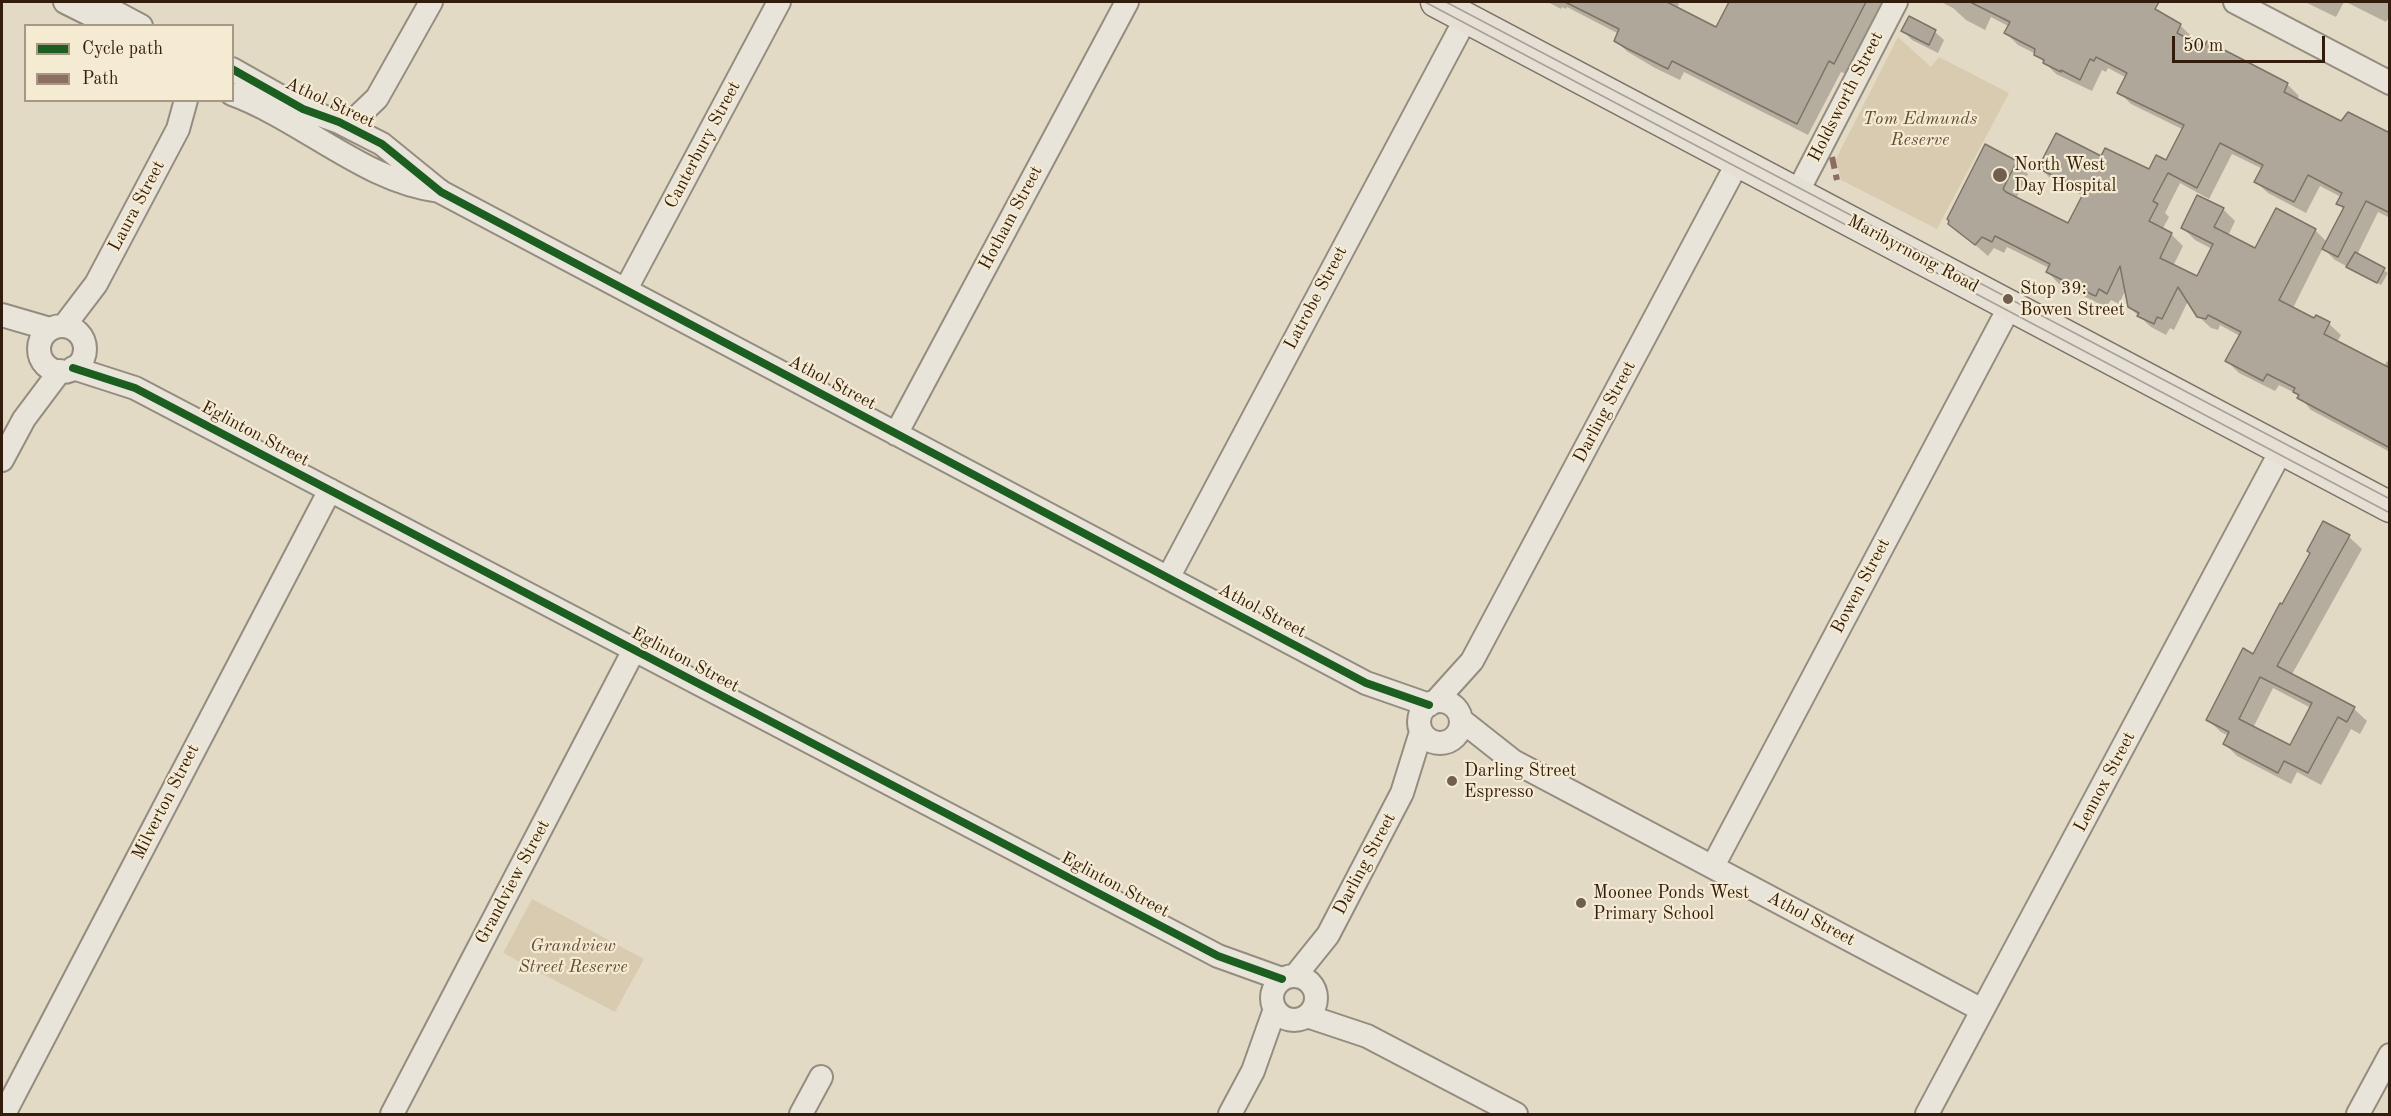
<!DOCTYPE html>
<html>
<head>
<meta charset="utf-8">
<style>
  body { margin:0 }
  #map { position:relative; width:2391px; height:1116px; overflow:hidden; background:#e3dac6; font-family:"Old Standard TT",serif }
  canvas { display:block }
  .frame { position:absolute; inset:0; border:3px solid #321d0d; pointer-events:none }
  .legend { position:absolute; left:24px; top:24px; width:210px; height:78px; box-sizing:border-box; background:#f5ead2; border:2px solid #a79883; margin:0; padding:8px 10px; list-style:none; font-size:18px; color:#321d0d }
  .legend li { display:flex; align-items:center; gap:12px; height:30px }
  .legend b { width:30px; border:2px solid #a79883 }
  .scale { position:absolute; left:2172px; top:36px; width:153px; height:27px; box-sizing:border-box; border:3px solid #321d0d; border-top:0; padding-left:8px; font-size:18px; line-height:21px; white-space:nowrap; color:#321d0d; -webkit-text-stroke:4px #f5ead2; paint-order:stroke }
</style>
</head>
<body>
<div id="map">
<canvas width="2391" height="1116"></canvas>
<div class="frame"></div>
<ul class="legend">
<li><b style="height:8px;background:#1b5e20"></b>Cycle path</li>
<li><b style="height:8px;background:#8d6e63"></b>Path</li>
</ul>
<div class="scale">50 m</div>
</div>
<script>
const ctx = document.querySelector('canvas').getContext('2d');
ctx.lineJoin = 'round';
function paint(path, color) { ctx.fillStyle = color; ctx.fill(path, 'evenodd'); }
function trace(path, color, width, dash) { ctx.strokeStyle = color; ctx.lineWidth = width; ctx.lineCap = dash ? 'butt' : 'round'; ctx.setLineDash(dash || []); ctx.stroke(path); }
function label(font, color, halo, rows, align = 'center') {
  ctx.font = font + ' "Old Standard TT",serif'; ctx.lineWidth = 4.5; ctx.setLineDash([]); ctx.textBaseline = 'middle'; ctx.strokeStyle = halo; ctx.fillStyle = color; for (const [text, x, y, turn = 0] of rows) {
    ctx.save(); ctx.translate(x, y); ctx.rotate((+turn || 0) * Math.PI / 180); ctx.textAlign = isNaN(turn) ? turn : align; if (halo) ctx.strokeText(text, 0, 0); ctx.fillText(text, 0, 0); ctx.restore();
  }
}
paint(new Path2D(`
  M1898 37 1931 67 1939 57 2009 93 1937 229 1841 180 1836 159Z
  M532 899 644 959 615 1012 503 953Z`), '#d8cbaf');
paint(new Path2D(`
  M1548 2H1677L1679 4 1677 8 1717 29 1731 2H1887L1878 20 1874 18 1846 74 1841 72 1808 135 1684 72 1680 80 1655 68 1628 52 1616 41 1619 34 1567 7 1566 9 1562 7 1561 9Z
  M1941 2H2143L2180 25 2192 37 2190 41 2287 84 2299 96 2297 100 2342 123 2390 135V218L2378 212 2357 255 2388 273 2381 285 2335 260 2323 248 2293 308 2315 320 2329 324 2341 335 2337 342 2384 367 2387 361 2390 362V452L2311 410 2297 394 2279 385 2275 391 2239 373 2227 361 2240 336 2220 325 2218 330 2211 328 2198 316 2188 301 2174 330 2170 328 2166 335 2151 327 2129 307 2126 289 2119 304 2111 300 2106 307 2059 284 2048 272 2049 268 2007 247 2004 253 1994 248 1988 256 1950 223 1986 146 2016 162 2028 174 2016 199 2069 225 2083 196 2052 180 2040 168 2101 158 2150 171 2166 162 2184 130 2131 104 2119 92 2127 78 2108 68 2106 72 2102 70 2092 91 2056 74 2036 54 2018 45 2006 33 2010 27 1991 17 1985 30 1966 20 1953 8ZM2232 154 2263 169 2256 182 2268 193 2306 213 2320 186 2341 197 2338 203 2344 210 2327 242 2315 230 2256 250 2228 236 2235 221 2223 209 2183 228 2195 240 2212 249 2197 278 2173 266 2183 246 2171 234 2162 230 2169 217 2165 213 2180 183 2209 199Z
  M2305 2H2344L2336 17Z
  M2346 2H2390V16L2386 22Z
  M1910 18 1935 32 1944 40 1938 53 1912 40 1903 31Z
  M2349 537 2362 549 2291 676 2354 709 2367 721 2360 734 2351 729 2321 785 2297 772 2291 784 2237 756 2225 744 2229 736 2221 732 2208 720 2253 656 2283 606ZM2273 688 2311 708 2290 747 2253 728Z`), '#0003');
const building = new Path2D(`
  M1565 2H1667L1716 27 1729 2H1866L1834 64 1829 61 1797 124 1672 61 1668 69 1626 48 1614 41 1619 29Z
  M1970 2H2159L2155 9 2181 24 2177 33 2204 47 2207 41 2288 83 2284 92 2341 121 2348 112 2390 133V213L2366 201 2338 257 2322 249 2344 207 2336 204 2342 193 2308 175 2294 202 2254 182 2263 165 2220 143 2197 188 2168 173 2153 201 2158 204 2149 221 2172 233 2160 258 2197 276 2213 244 2181 228 2197 195 2224 208 2214 227 2255 248 2276 208 2316 229 2279 300 2314 318 2316 315 2330 322 2324 334 2390 368V448L2297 398 2299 395 2293 392 2295 388 2267 374 2263 381 2225 361 2241 332 2208 315 2206 319 2197 317 2178 287 2162 319 2157 317 2154 324 2137 316 2139 313 2128 307 2120 266 2107 294 2099 289 2096 296 2093 295 2046 272 2050 264 1995 236 1992 242 1982 237 1975 245 1948 224 1949 221 1947 219 1985 144 2017 161 2003 189 2006 192 2068 223 2084 192 2038 168 2056 133 2101 156 2105 148 2149 169 2156 155 2166 160 2184 125 2117 93 2127 73 2096 57 2094 61 2090 59 2080 80 2061 70V72L2043 63 2044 60 2034 55 2035 49 2004 33 2010 22Z
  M1909 16 1936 30 1929 45 1901 31Z
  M2355 252 2385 268 2377 283 2346 267Z
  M2323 521 2350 535 2277 666 2355 707 2347 722 2338 717 2308 773 2284 761 2278 773 2223 744 2229 732 2206 720 2243 648 2253 654 2280 603 2282 604 2310 553 2307 551ZM2260 677 2312 703 2290 745 2239 719Z`);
paint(building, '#afa89a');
trace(building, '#7b7367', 1.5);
const minor = new Path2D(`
  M65 2 113 26
  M2235 2 2390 83
  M100 4 141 26
  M232 69 303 109 339 122 382 144 441 192 1366 683 1429 705
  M232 94C303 120 365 182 440 191
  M339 122 353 121 377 98 431 2
  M1797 193 1896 2
  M626 289 779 2
  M2 315 50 329
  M64 326 96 284 178 129 186 100
  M39 349a23 23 0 1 1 46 0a23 23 0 1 1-46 0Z
  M73 368 135 388 1218 956 1282 979
  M896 434 1127 2
  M2 460 24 419 60 371
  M1168 578 1466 18
  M1419 722a21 21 0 1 1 42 0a21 21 0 1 1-42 0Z
  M1435 702 1472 661 1738 162
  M1461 720 1513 761 1982 1010
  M1713 866 2010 306
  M1295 976 1328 935 1402 793 1421 732
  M1272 998a22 22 0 1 1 44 0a22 22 0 1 1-44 0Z
  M1307 1016 1367 1036 1516 1114
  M4 1114 330 490
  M392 1114 634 650
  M801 1114 821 1077
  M1230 1114 1253 1071 1275 1009
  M1927 1114 2282 449
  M2358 1114 2390 1055`);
const major = new Path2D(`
  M1436 2 2390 507`);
trace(minor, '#948c7f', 26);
trace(major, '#7b7367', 33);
trace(minor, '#e9e4da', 22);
trace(major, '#e5dfd4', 30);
trace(new Path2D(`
  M1425 2 2390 513
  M1446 2 2390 499`), '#a6a097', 1.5);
trace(new Path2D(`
  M1832 157 1837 180`), '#8d6e63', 6, [12, 6]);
trace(new Path2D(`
  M232 69 303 109 339 122 382 144 441 192 1366 683 1429 705
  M73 368 135 388 1218 956 1282 979`), '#1b5e20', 8);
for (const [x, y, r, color] of [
  [2000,175,8,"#705f4e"],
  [2008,299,6,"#705f4e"],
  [1452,781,6,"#705f4e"],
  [1581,903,6,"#705f4e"]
]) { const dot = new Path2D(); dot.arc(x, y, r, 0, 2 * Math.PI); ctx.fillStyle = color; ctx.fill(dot); trace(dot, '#f5ead2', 2); }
label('18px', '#321d0d', '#f5ead2', [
  ["Holdsworth Street",1846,97,-63],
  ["Athol Street",330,103,25],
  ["Canterbury Street",703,145,-62],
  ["Laura Street",137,206,-62],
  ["Hotham Street",1011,218,-62],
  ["Maribyrnong Road",1913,254,28],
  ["Latrobe Street",1316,298,-62],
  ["Athol Street",832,383,28],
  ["Darling Street",1605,412,-62],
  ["Eglinton Street",255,434,28],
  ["Bowen Street",1861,586,-62],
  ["Athol Street",1262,611,28],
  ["Eglinton Street",685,660,28],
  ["Lennox Street",2105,782,-62],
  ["Milverton Street",166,802,-63],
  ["Darling Street",1365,864,-62],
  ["Grandview Street",513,882,-62],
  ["Eglinton Street",1115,885,28],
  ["Athol Street",1811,919,28]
]);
label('italic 18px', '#614d38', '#f5ead2', [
  ["Tom Edmunds",1920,119],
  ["Reserve",1920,140],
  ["Grandview",573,946],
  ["Street Reserve",573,967]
]);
label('18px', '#321d0d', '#f5ead2', [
  ["North West",2014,165],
  ["Day Hospital",2014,186],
  ["Stop 39:",2020,289],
  ["Bowen Street",2020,310],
  ["Darling Street",1464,771],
  ["Espresso",1464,792],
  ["Moonee Ponds West",1593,893],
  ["Primary School",1593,914]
], 'left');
</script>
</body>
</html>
